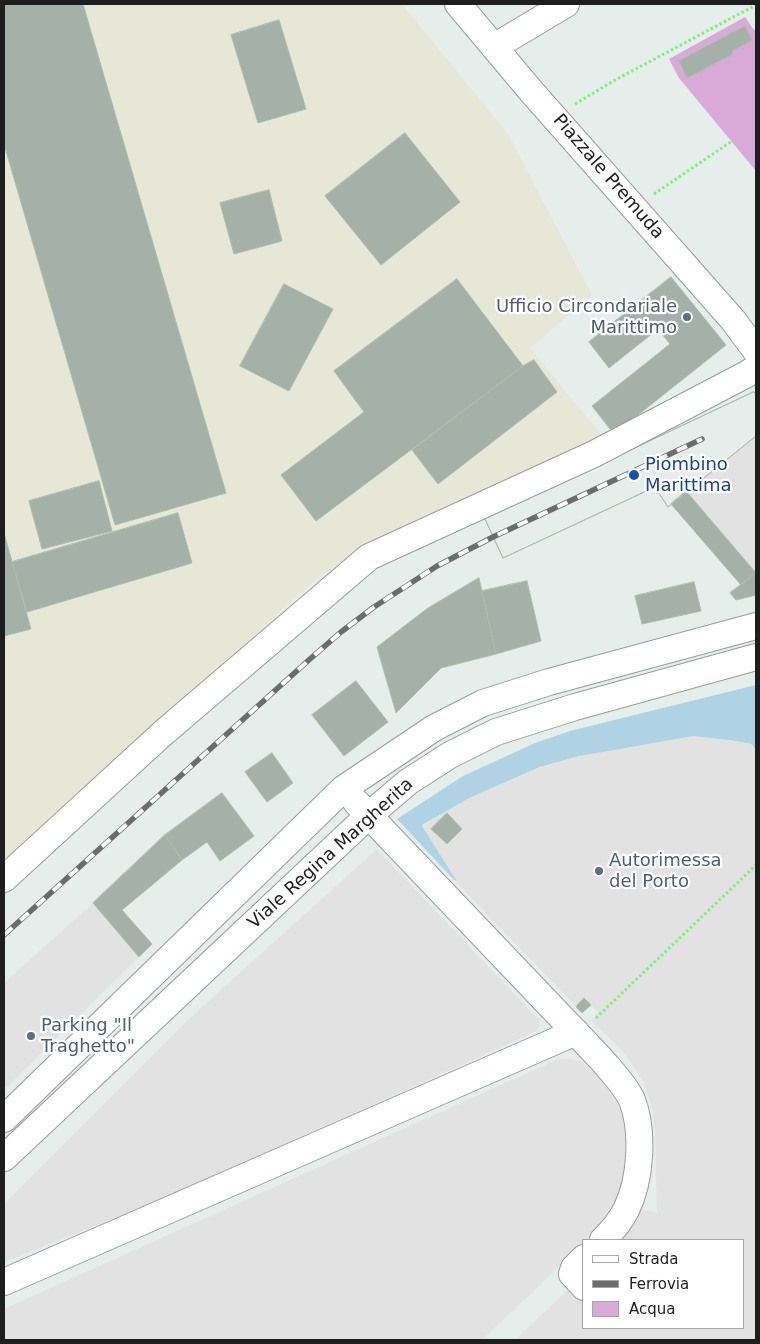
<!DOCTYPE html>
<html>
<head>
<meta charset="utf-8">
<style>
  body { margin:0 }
  #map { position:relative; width:760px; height:1344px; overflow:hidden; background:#e5eeea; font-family:"DejaVu Sans",sans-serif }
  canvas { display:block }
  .frame { position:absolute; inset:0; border:5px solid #1e1e1e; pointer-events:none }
  .legend { position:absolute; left:582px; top:1239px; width:162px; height:90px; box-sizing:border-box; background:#fff; border:1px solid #a5a5a5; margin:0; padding:6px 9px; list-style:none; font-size:15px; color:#1e1e1e }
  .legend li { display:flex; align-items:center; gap:10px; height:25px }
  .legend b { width:25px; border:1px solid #a5a5a5 }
</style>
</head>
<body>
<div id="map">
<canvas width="760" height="1344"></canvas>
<div class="frame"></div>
<ul class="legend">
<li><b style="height:6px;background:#fff"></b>Strada</li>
<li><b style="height:6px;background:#6c6c6c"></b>Ferrovia</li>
<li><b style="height:14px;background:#d9a9d7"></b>Acqua</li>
</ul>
</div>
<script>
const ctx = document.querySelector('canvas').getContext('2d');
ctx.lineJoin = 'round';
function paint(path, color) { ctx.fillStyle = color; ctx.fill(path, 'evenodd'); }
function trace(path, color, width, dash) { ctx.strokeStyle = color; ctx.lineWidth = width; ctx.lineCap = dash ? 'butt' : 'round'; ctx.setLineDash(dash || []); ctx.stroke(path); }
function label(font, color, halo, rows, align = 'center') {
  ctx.font = font + ' "DejaVu Sans",sans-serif'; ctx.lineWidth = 4.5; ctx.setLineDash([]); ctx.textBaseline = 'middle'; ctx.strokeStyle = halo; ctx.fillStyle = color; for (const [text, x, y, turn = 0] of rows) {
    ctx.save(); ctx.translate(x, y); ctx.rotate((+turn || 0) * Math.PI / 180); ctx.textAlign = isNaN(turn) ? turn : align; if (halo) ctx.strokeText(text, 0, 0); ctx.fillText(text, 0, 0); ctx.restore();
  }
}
paint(new Path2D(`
  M4 4H402L508 134 592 295 530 348 608 443 381 538 320 576 156 724 4 868Z`), '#e7e7d8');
paint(new Path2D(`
  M756 685V750L751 744 729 740 580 756 540 767 470 798 422 825 457 881 454 880 397 819 463 776 535 743 570 731Z`), '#afd3e5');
paint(new Path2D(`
  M756 436V573L686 491Z
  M693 736 729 740 751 744 756 750V1340H517L516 1339 584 1274V1328H744V1240H619L640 1209 657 1213 655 1132 652 1107 643 1081 622 1050 591 1021 598 1012 591 1005 582 1013 460 886 422 826 469 798 540 767 580 756Z
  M377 849 540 1021 539 1027 535 1032 153 1203 4 1262V1204L192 1016Z
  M93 903 139 957 4 1090V983Z
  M570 1059 583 1062 600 1078 616 1098 627 1124 626 1170 618 1200 602 1225 586 1240H584V1243L482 1340H4V1309L556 1060Z`), '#e2e2e2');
paint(new Path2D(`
  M745 17 754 30 756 29V171L679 78 669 59Z`), '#d9a9d7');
const building = new Path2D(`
  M4 4H83L226 493 115 525 4 144Z
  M279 20 306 109 258 123 231 35Z
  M745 26 752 40 732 51 733 54 687 78 679 61Z
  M405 133 460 202 381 265 325 196Z
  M269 190 282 241 234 254 220 203Z
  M671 277 726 345 614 434 592 406 670 344 658 329 609 368 589 342Z
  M457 279 523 366 316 521 281 475 364 412 334 371Z
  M284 284 333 309 289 391 240 366Z
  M534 360 557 392 438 484 412 450 523 366Z
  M754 392 756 395V436L668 507 655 487 503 558 485 519Z
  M754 392 756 395V436L668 507 655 487 503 558 485 519Z
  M99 481 112 531 42 549 29 501Z
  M686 491 756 573 741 585 671 504Z
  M178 513 192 563 27 612 12 562Z
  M4 533 31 629 4 636Z
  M756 573V595L736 600 730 593Z
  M479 578 496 654 441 668 396 713 377 647 428 608Z
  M527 581 541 641 496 654 482 591Z
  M694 582 701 611 642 624 635 596Z
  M356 681 388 722 344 756 312 715Z
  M272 753 293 783 267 802 245 772Z
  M222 793 254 836 220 861 207 842 182 860 165 835Z
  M447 813 462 829 447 844 431 829Z
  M165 835 182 860 122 910 152 944 139 957 93 903Z
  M584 998 591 1005 582 1013 576 1007Z`);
paint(building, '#a4b0a8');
trace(building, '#a9bfae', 1);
const minor = new Path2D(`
  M458 4 531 91 733 320 756 351
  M494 47 566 4
  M356 802 602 1060C612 1072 625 1085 632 1100 644 1131 641 1180 626 1210 620 1222 612 1231 603 1240
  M4 879 162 734 369 557 594 454 747 374 756 368
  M4 1119 343 789 434 728 483 703 549 682 756 626
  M4 1158 368 816 408 782 450 755 496 732 575 707 756 657
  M584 1258 574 1268 572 1274 584 1287
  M4 1282 576 1032`);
trace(minor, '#9b9b9b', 28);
trace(new Path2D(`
  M575 104 615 80 756 5
  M654 194 732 141
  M596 1018 756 865`), '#7fef76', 3, [2.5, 2.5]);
trace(minor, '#fff', 26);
const rail = new Path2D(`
  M4 935 310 659 341 632 374 607 437 566 493 537 702 439`);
trace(rail, '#6c6c6c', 5.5);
trace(rail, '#fff', 4, [11]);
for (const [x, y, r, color] of [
  [687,317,5,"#5c6f8a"],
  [634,475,6,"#1a4fb4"],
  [599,871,5,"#5c6f8a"],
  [31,1036,5,"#5c6f8a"]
]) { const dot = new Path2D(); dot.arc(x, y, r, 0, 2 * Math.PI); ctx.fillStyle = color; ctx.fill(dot); trace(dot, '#fff', 2); }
label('18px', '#1e1e1e', '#fff', [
  ["Piazzale Premuda",608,177,49],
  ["Viale Regina Margherita",331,854,-42]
]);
label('18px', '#4e5e75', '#fff', [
  ["Ufficio Circondariale",677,307,"right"],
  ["Marittimo",677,328,"right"],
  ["Autorimessa",609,861],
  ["del Porto",609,882],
  ["Parking \"Il",41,1026],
  ["Traghetto\"",41,1047]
], 'left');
label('18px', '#164399', '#fff', [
  ["Piombino",645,465],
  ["Marittima",645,486]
], 'left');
</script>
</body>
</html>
